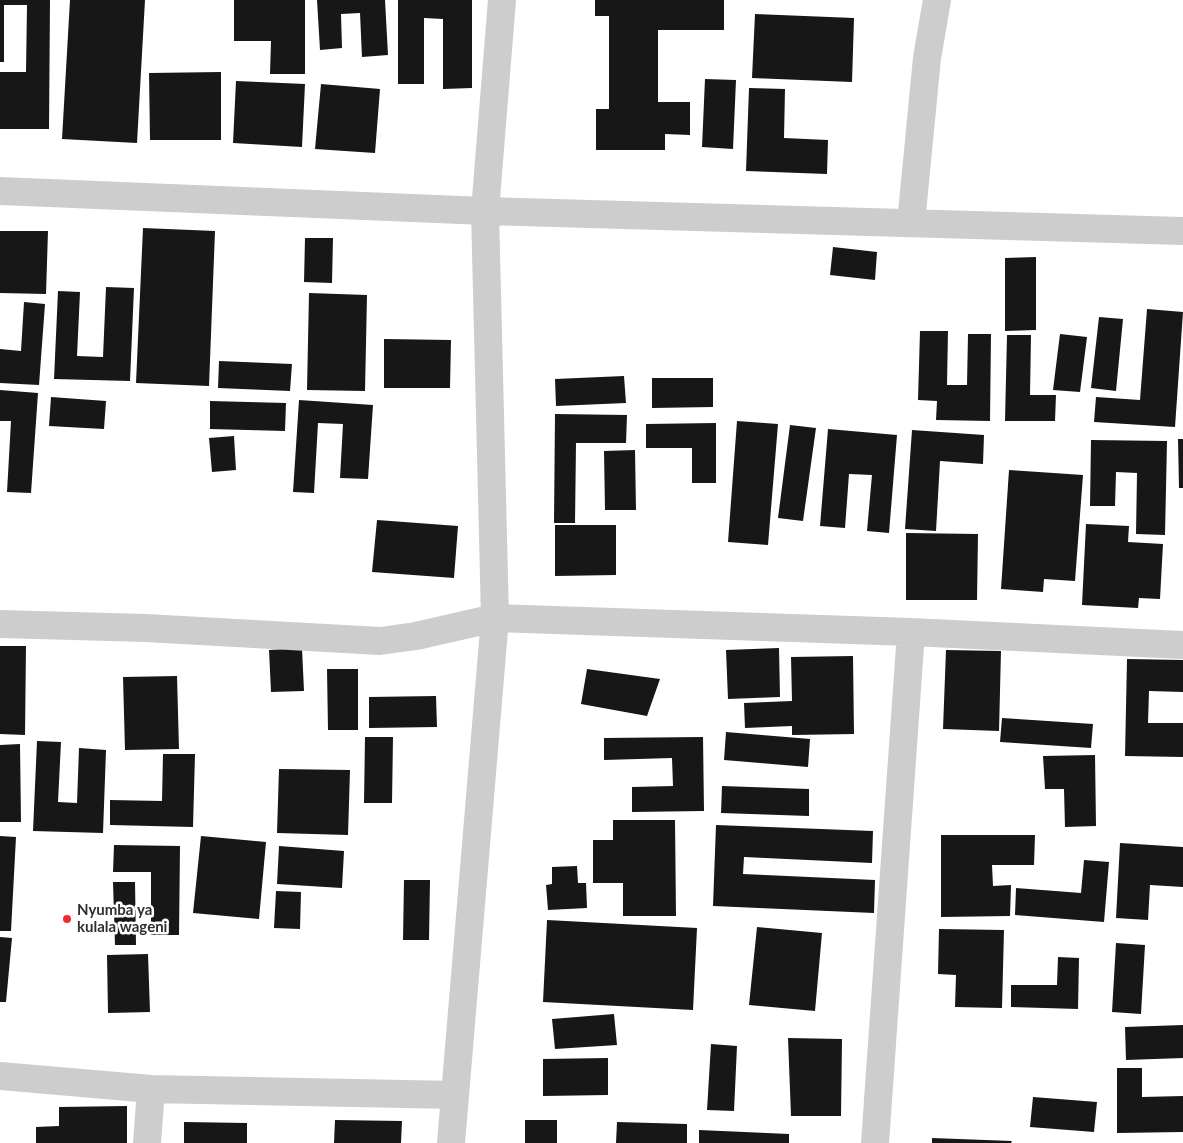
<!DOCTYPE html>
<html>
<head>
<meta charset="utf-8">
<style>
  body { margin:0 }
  canvas { display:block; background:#fff }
</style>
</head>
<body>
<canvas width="1183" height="1143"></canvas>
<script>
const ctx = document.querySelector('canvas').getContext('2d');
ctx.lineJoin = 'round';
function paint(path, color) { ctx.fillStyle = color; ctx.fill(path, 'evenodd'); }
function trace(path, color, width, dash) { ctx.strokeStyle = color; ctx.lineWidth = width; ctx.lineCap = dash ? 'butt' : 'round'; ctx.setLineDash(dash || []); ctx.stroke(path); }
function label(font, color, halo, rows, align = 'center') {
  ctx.font = font + ' Lato,sans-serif'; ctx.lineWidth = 5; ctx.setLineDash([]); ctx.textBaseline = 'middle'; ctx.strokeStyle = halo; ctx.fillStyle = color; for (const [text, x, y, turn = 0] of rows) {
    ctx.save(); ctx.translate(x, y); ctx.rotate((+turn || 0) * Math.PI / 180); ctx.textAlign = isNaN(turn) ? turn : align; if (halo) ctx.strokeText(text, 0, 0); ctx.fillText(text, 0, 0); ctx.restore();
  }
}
paint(new Path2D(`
  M0 0H50L49 129H0V72H26L27 5H4V62H0Z
  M70 0H145L137 143 62 139Z
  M234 0H305V74H270L271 41H234Z
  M317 0H385L388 55 362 57 360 13 341 14 342 48 320 50Z
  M398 0H472V88L443 89V19L424 18V84H398Z
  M595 0H724V30H658V102H690V135L665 134V150H596V109H609V16H595Z
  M755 14 854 18 852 82 752 78Z
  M221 72V140H150L149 73Z
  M705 79 736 80 733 149 702 147Z
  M236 81 305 84 302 147 233 143Z
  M321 84 380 89 375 153 315 149Z
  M749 88 785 89 784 138 828 140 827 174 746 171Z
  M143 228 215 231 209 386 136 383Z
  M0 231H48L46 294 0 293Z
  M305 238H333L332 283 304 282Z
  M833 247 877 252 875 280 830 275Z
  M1036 257V330L1005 331V258Z
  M106 287 134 288 130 381 54 379 58 291 80 292 77 356 103 357Z
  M309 293 367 295 365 391 307 390Z
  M24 302 45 304 39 385 0 383V349L21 351Z
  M1147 309 1183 312 1175 427 1094 422 1096 397 1140 400Z
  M1099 317 1123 319 1116 391 1091 388Z
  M920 331H948L947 385H967L968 334H991L990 421 936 420 937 401 918 400Z
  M1060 334 1087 337 1080 392 1053 390Z
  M1007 335H1031L1030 395H1056L1055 421H1005Z
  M384 339 451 340 450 388H384Z
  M219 361 292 364 290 391 218 388Z
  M624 376 626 403 556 406 555 379Z
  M652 378H713V407L652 408Z
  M0 390 38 393 31 493 7 492 11 421H0Z
  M51 397 106 401 104 429 49 426Z
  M299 400 373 405 368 479 340 478 343 424 318 423 314 493 293 492Z
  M210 401 286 403 285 431 210 429Z
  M555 414 627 415 626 443H576L575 523H554Z
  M737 421 778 424 768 545 728 542Z
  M716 423V483H692V448H646V424Z
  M790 425 816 428 803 521 778 518Z
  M828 429 897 435 889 533 867 531 872 475 849 474 845 528 820 526Z
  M912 430 984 435 983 464 940 461 936 531 905 529Z
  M234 436 236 470 212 472 209 438Z
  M1178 439H1183V488H1179Z
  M1091 440 1167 441 1165 535 1136 534 1137 473 1116 472 1115 506H1090Z
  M635 450 636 510H605L604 451Z
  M1009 470 1083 475 1075 581 1044 579 1043 592 1001 589Z
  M377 520 458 526 454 578 372 572Z
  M1086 524 1129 526 1128 542 1163 544 1160 599 1139 598 1138 608 1082 605Z
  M555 525H616V575L555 576Z
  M906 533 978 534 977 600H906Z
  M0 646H26L25 735 0 734Z
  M302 648 304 691 271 692 269 650Z
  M779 648 780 697 728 699 726 650Z
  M946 650 1001 651 999 731 943 729Z
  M853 656 854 734 792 735V726L745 728 744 703 792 701 791 657Z
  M1127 659 1183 660V692L1149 691 1148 723H1183V757L1125 756Z
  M327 669H358V730H328Z
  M587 669 660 679 647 716 581 704Z
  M177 676 179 749 125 750 123 677Z
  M436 696 437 727 369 728V697Z
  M1002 718 1093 724 1091 748 1000 742Z
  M726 732 810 739 808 767 724 760Z
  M365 737H393L392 803H364Z
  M703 737 704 811 632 812V787L673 786 672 758 604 760V738Z
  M37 741 61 742 58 802 77 803 79 748 106 750 103 833 33 831Z
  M20 744 21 822H0V745Z
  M163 754H195L193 827 110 825V800L162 801Z
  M1095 755 1096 826 1065 827 1064 789H1045L1043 756Z
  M279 769 350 770 348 835 277 833Z
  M722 786 809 789V816L721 813Z
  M613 820H675L676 916H623V883H593V840H613Z
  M716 825 873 831 872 863 744 857 743 874 875 880 874 913 713 906Z
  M941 835H1035L1034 865H992L993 886 1011 885 1010 916 941 917Z
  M0 836 16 837 11 931H0Z
  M201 836 266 842 259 919 193 913Z
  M1120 843 1183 847V887L1150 885 1148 920 1116 918Z
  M114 845 180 846 179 935H151V872H113Z
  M279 846 344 851 342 888 277 884Z
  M1084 860 1109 862 1104 922 1015 915 1016 888 1081 893Z
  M577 866 578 883H586L587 908 548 910 546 885 552 884V867Z
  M404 880H430L429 940H403Z
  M113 882H135L136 945H115Z
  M276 891 301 892 300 929 274 928Z
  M547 920 697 928 693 1010 543 1002Z
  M757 927 822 933 815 1011 749 1005Z
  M939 929 1004 930 1002 1008 955 1007 956 975 938 974Z
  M0 937 12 938 6 1002H0Z
  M1116 943 1145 945 1141 1014 1112 1012Z
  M148 954 150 1012 108 1013 107 955Z
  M1058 957 1079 958 1078 1009 1011 1007V985H1057Z
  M614 1014 617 1045 555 1049 552 1019Z
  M1183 1025V1058L1126 1060 1125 1027Z
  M788 1038 842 1039 841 1116H791Z
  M711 1044 737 1046 734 1111 707 1110Z
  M608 1058V1095L543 1096V1059Z
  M1117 1068H1142V1097L1183 1096V1132L1117 1133Z
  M1033 1097 1097 1102 1094 1132 1030 1127Z
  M127 1106V1143H36V1127L59 1126V1107Z
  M335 1120 402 1121 401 1143H334Z
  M525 1120H557V1143H525Z
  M184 1122 247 1123V1143H184Z
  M617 1122 687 1124V1143H616Z
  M699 1130 789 1134V1143H699Z
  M932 1138 1012 1141 1011 1143H932Z`), '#171717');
trace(new Path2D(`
  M0 191 485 211 1183 231
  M911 223 927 58 937 0
  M0 624 146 628 380 641 416 636 495 618 911 632 1183 645
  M0 1076 151 1089 455 1095
  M147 1143 151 1089
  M451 1143 495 618 485 211 502 0
  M875 1143 911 632`), '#cdcdcd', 28);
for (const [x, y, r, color] of [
  [67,919,5,"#f22838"]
]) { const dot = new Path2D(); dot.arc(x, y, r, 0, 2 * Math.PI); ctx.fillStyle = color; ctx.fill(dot); trace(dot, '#fff', 2); }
label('bold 15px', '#303030', '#fff', [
  ["Nyumba ya",77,910],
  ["kulala wageni",77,927]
], 'left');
</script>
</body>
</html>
